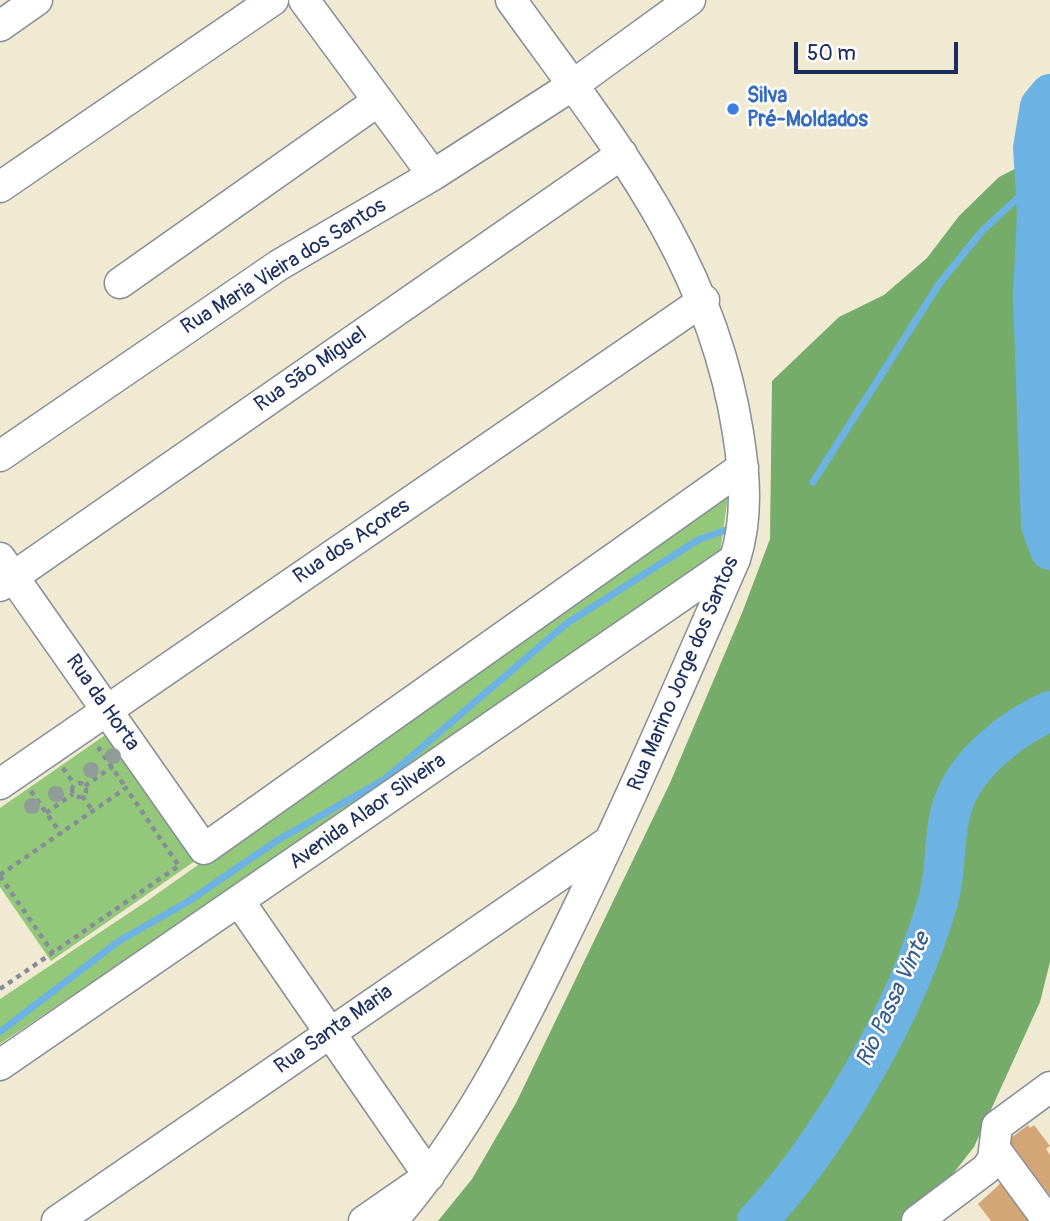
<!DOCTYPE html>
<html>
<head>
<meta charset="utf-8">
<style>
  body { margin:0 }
  #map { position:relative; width:1050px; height:1221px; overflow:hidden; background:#f1ead2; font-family:Pangolin,sans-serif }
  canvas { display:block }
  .scale { position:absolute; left:794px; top:42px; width:164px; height:32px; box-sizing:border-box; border:4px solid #1b2f5e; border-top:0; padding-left:9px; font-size:21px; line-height:24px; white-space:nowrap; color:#1b2f5e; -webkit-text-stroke:5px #fff; paint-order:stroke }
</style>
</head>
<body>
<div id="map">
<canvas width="1050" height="1221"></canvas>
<div class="scale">50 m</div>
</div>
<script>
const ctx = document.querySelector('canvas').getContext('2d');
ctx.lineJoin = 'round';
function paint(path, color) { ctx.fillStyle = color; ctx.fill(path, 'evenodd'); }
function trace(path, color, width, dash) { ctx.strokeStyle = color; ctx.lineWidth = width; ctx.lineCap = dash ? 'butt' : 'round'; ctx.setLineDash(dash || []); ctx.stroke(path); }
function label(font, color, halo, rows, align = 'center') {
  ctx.font = font + ' Pangolin,sans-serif'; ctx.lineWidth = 5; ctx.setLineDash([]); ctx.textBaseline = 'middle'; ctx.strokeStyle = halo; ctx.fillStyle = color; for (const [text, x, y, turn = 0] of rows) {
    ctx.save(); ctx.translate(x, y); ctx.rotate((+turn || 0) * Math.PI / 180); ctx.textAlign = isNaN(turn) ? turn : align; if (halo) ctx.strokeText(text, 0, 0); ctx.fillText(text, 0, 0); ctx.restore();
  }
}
paint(new Path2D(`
  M729 489 720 553 294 847 0 1044V999L147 901Z
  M111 731 198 859 51 961 0 887V808Z`), '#93c87a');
paint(new Path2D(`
  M1046 153 1050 154V962L1040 1002 974 1147 916 1221H438L472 1179 516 1103 670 783 742 613 770 539 772 381 839 317 884 295 927 258 959 216 999 177Z`), '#76ac6a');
trace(new Path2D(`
  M813 482 939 284 982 231 1035 182
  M0 1032 119 941 189 901 278 840 385 779 566 624 698 540 726 530`), '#6cb3e4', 7);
trace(new Path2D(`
  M1050 94 1040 106 1033 148 1037 213 1033 296 1041 525 1050 550
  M757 1221C821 1154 890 1037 922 949 929 930 937 909 941 888 946 862 944 830 953 804 967 763 1012 728 1050 711`), '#6cb3e4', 40);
paint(new Path2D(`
  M1028 1125 1030 1128 1034 1125 1050 1146 1046 1149 1050 1155V1196L1008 1140Z
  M1001 1183 1030 1221H991L978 1204Z`), '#d4a675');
const minor = new Path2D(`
  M304 0 433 175
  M0 26 37 0
  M0 187 273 0
  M120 283 378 101
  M0 456 279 265 433 175 573 85 690 0
  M0 558 204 849 743 467
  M0 586 622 154
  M0 784 704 300
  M239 901 429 1176 364 1221
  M0 1065 735 559
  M995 1149 1048 1221
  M57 1221 608 842
  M392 1221C466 1135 513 1042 562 941 624 815 679 687 735 559 748 517 745 476 738 433 711 257 611 139 511 0
  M917 1221 986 1169 993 1159 997 1126 1050 1087`);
trace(minor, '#868c98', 33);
trace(new Path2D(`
  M98 747 126 788
  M63 768 74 784
  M72 790a7 7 0 1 1 14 0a7 7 0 1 1-14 0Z
  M85 786 113 766
  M31 791 61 834
  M82 796 93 811
  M46 813 73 794
  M0 875 126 788 179 866
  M0 876 53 953
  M0 989 180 865`), '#868c98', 4.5, [5, 5]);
trace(minor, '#fff', 30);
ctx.fillStyle = '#8f9c97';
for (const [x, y] of [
  [113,756],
  [91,770],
  [56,794],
  [32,806]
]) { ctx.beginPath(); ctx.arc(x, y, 8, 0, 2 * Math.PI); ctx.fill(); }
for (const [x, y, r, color] of [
  [733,109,7,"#3f7fe0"]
]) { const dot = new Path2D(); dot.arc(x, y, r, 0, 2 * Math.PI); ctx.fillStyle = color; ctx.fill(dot); trace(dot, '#fff', 2.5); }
label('bold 21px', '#366cbe', '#fff', [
  ["Silva",747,97],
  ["Pré-Moldados",747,121]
], 'left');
label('21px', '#1b2f5e', '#fff', [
  ["Rua Maria Vieira dos Santos",284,267,-32],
  ["Rua São Miguel",311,370,-35],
  ["Rua dos Açores",352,542,-34],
  ["Rua Marino Jorge dos Santos",684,674,-67],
  ["Rua da Horta",102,703,55],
  ["Avenida Alaor Silveira",368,812,-35],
  ["Rua Santa Maria",334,1030,-35]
]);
label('italic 23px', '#375d8d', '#fff', [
  ["Rio Passa Vinte",894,1000,-65]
]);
</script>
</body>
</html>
